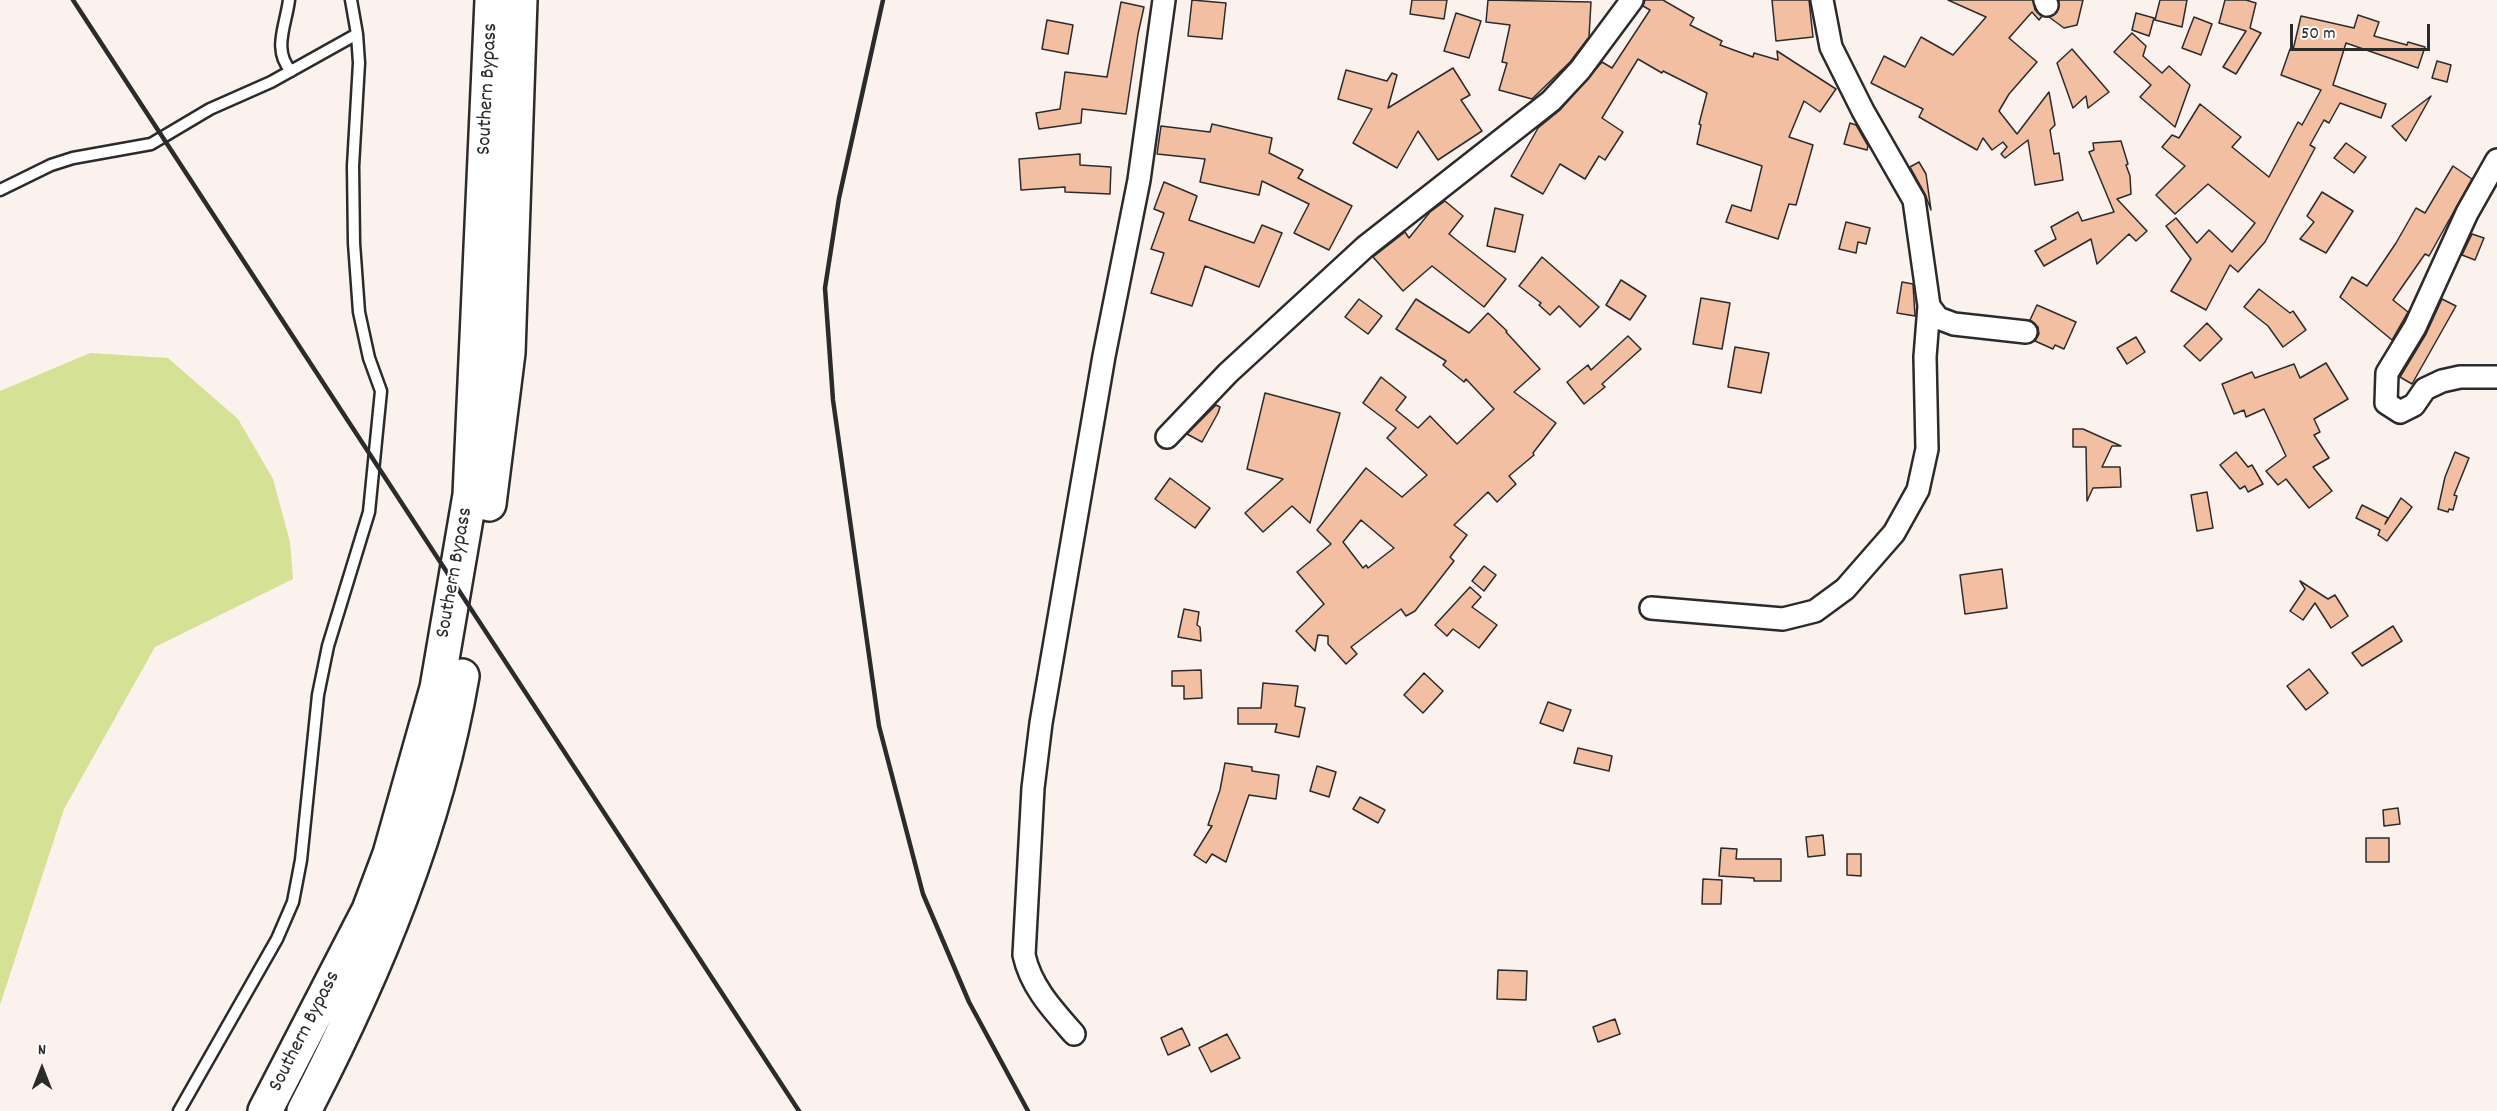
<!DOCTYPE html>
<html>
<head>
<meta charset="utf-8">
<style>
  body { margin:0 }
  #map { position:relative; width:2497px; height:1111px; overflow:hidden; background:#fcf2ed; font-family:Dekko,sans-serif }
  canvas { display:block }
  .north { position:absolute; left:12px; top:1039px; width:60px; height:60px; -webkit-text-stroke:4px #fff; paint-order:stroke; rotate:0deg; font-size:16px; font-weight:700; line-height:24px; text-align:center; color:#2b2b2b }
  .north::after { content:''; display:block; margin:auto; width:21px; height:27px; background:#2b2b2b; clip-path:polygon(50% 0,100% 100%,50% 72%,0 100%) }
  .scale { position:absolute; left:2290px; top:24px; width:140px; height:27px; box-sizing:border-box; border:3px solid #2b2b2b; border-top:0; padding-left:8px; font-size:18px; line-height:21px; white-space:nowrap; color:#2b2b2b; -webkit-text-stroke:4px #fff; paint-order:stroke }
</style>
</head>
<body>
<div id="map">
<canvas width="2497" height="1111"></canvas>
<div class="north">N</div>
<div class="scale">50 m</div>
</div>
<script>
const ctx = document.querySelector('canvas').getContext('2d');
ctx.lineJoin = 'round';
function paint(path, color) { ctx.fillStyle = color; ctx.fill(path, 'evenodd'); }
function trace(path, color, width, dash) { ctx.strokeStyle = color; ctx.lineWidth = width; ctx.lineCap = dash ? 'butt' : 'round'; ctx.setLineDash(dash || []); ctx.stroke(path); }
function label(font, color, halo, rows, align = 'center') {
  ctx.font = font + ' Dekko,sans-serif'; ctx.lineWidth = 4.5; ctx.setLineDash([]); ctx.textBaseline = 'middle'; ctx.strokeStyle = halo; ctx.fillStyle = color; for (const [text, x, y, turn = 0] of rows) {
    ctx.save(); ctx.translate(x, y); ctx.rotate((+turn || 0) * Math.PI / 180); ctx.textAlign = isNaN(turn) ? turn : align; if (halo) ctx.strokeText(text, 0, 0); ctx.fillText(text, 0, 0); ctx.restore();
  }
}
paint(new Path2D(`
  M90 353 168 358 238 419 273 479 290 542 293 579 155 647 64 809 0 1005V391Z`), '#d5e194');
const building = new Path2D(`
  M1192 0 1226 3 1222 39 1188 36Z
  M1412 0H1447L1444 19 1410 14Z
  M1488 0 1591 2 1589 37 1570 62 1532 99 1499 90 1507 63 1502 62 1510 25 1486 22Z
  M1645 0H1663L1694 18 1690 25 1722 41 1720 45 1753 57 1754 53 1778 60 1777 51 1836 89 1820 112 1804 101 1789 137 1813 145 1796 205 1789 204 1778 239 1726 222 1732 205 1751 211 1762 166 1697 144 1701 125 1699 124 1707 93 1663 71 1662 73 1638 59 1602 118 1623 132 1605 160 1599 156 1585 179 1560 164 1543 194 1511 176 1538 128 1560 110 1602 62 1612 68 1650 10 1643 6Z
  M1772 0H1809L1813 37 1776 41Z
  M1948 0H2033L2035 10 2042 16 2039 20 2032 12 2009 38 2037 62 2009 94 1999 111 2017 134 2049 92 2055 125 2050 130 2054 154 2059 153 2063 180 2035 185 2028 140 2005 158 2001 154 2007 147 2003 142 1992 150 1983 138 1977 150 1919 117 1923 109 1871 83 1884 56 1905 67 1921 37 1953 55 1986 17Z
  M2059 0H2083L2077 25 2064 28 2049 17 2057 12Z
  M2160 0H2187L2182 27 2155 20Z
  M2225 0H2246L2256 3 2250 28 2261 33 2236 74 2223 67 2246 31 2219 23Z
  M1121 2 1144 7 1138 34 1126 114 1082 109 1081 123 1039 129 1036 113 1060 109 1065 72 1107 77Z
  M1456 13 1481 21 1469 58 1444 51Z
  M2136 13 2154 18 2149 36 2132 30Z
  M2358 15 2379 22 2374 36 2407 45 2408 42 2425 47 2418 68 2346 43 2333 85 2386 104 2381 118 2340 103 2329 123 2324 120 2310 145 2315 148 2265 242 2238 272 2230 265 2206 310 2171 291 2191 259 2166 226 2176 218 2197 243 2209 230 2232 252 2255 223 2208 184 2175 214 2156 195 2185 166 2162 147 2172 135 2179 138 2200 104 2241 137 2232 147 2269 177 2298 122 2302 125 2321 90 2281 75 2290 49 2293 50 2301 16 2354 28Z
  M2194 17 2212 24 2201 55 2182 48Z
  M1047 20 1073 25 1068 54 1042 49Z
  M2132 33 2146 46 2143 56 2162 73 2169 66 2190 85 2175 127 2140 97 2151 85 2114 52Z
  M2072 49 2109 92 2088 108 2086 96 2073 108 2057 63Z
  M2437 61 2451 65 2447 82 2432 78Z
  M1453 68 1470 95 1461 100 1482 131 1438 160 1418 131 1397 168 1353 143 1372 109 1338 99 1346 70 1387 81 1392 73 1397 75 1388 108Z
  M2431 96 2406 141 2392 126Z
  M1850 123 1856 125 1868 146 1867 150 1844 144Z
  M1212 124 1272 138 1269 153 1303 170 1298 178 1352 206 1329 250 1294 233 1309 204 1262 181 1259 195 1200 182 1205 159 1157 154 1161 126 1210 132Z
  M2121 141 2128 164 2126 165 2130 176 2131 194 2117 199 2147 231 2136 241 2129 234 2097 264 2091 239 2044 266 2035 251 2056 239 2051 227 2078 212 2082 221 2114 212 2089 152 2094 150 2093 143Z
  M2346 143 2366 157 2354 173 2334 158Z
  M1080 154V165L1111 167 1110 194 1065 192V187L1021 190 1019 159Z
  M1919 162 1926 174 1931 210 1925 194 1910 167Z
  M2453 166 2472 179 2429 256 2425 254 2393 300 2408 312 2392 340 2340 297 2352 277 2367 286 2396 243 2416 208 2425 213Z
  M1164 182 1197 196 1189 220 1254 243 1262 225 1282 233 1259 287 1205 266 1192 306 1151 293 1164 253 1151 249 1164 213 1154 209Z
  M2322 192 2353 211 2326 253 2300 239 2314 222 2307 216Z
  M1445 201 1463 216 1449 234 1506 279 1484 307 1432 266 1403 291 1373 257 1405 232 1409 238 1430 212Z
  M1495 208 1523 215 1515 252 1487 246Z
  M1846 222 1870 228 1866 244 1858 242 1856 253 1839 249Z
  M2472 234 2484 238 2475 260 2462 255Z
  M1542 257 1599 307 1580 327 1559 306 1550 315 1539 305 1541 303 1519 286Z
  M1621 280 1646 296 1630 320 1606 305Z
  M1902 282 1913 284 1915 316 1897 313Z
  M2259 289 2290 313 2293 311 2306 330 2283 347 2268 326 2244 307Z
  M1701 298 1730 303 1722 349 1693 344Z
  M1359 299 1382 316 1368 334 1345 317Z
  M1416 299 1469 333 1488 313 1507 331 1506 332 1540 369 1514 392 1556 423 1533 453 1534 455 1509 476 1516 484 1497 502 1488 492 1454 525 1467 535 1450 557 1454 561 1415 611 1406 616 1401 609 1351 647 1357 654 1346 664 1328 644V636L1318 635 1315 651 1296 631 1324 604 1297 572 1331 544 1317 530 1366 468 1402 497 1427 475 1387 438 1396 428 1363 403 1381 377 1406 397 1396 410 1418 428 1430 416 1457 444 1494 409 1466 379 1464 382 1443 365 1446 361 1396 329ZM1361 520 1394 548 1368 568 1366 565 1363 568 1343 542Z
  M2442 299 2456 306 2412 384 2400 377 2426 334Z
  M2037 305 2076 322 2064 349 2055 345 2053 349 2035 341 2039 334 2038 327 2030 320Z
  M2207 323 2222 339 2200 361 2184 346Z
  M1628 336 1641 349 1602 384 1605 387 1584 404 1567 382 1588 365 1591 370Z
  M2136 337 2145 352 2127 364 2117 348Z
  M1735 347 1769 353 1761 393 1728 387Z
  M2326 363 2348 399 2314 419 2320 432 2314 435 2329 458 2313 467 2332 491 2309 508 2286 479 2278 485 2266 471 2286 456 2264 409 2246 417 2244 410 2234 414 2222 384 2252 372 2255 378 2294 364 2300 378Z
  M1265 393 1340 413 1310 523 1292 506 1263 532 1245 513 1283 479 1247 469Z
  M1216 405 1220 407 1218 413 1202 442 1187 434Z
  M2073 429H2083L2121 446H2112L2102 467H2120L2121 487 2093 488 2087 501 2086 447H2073Z
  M2236 452 2248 467 2252 465 2263 484 2248 492 2245 486 2240 489 2220 465Z
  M2455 452 2469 458 2454 495 2457 496 2453 510 2449 509 2448 512 2438 509 2445 477Z
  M1170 478 1210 508 1195 528 1155 499Z
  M2207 492 2213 528 2197 531 2191 495Z
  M2401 498 2412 507 2387 541 2378 535 2380 530 2356 518 2362 505 2388 518 2385 524Z
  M1484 566 1496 575 1484 591 1472 581Z
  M2002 569 2007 608 1965 614 1960 575Z
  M2300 581 2328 599 2335 595 2348 616 2331 628 2315 603 2303 620 2290 611 2305 589Z
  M1470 587 1481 597 1472 607 1497 625 1479 648 1453 629 1447 636 1435 625Z
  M1184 609 1199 612 1197 625 1200 627 1201 641 1178 637Z
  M2393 626 2402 641 2362 666 2352 653Z
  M2309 669 2328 693 2306 710 2287 686Z
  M1201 670 1202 698 1184 699V686H1172V671Z
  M1424 673 1443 691 1423 713 1404 695Z
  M1263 683 1298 686 1295 706 1305 708 1299 737 1275 732 1277 724H1238V708H1261Z
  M1548 702 1571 710 1563 731 1540 723Z
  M1578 748 1612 756 1609 771 1574 763Z
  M1225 763 1252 767V771L1279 775 1276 799 1249 795 1226 862 1212 854 1206 863 1194 855 1212 826 1208 825 1220 790Z
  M1317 766 1336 772 1329 797 1310 791Z
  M1360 797 1385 810 1378 823 1353 809Z
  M2398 808 2400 824 2384 826 2383 810Z
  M1823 835 1825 855 1808 857 1806 837Z
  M2366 838H2389V862H2366Z
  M1721 848 1737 849 1736 859H1781V881H1754V878L1719 876Z
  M1847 854H1861V876L1847 875Z
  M1703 879 1722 880 1721 904H1702Z
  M1498 970 1527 971 1526 1000 1497 999Z
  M1615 1019 1620 1034 1598 1042 1593 1027Z
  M1182 1028 1190 1045 1168 1055 1161 1038Z
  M1227 1034 1240 1058 1211 1072 1199 1048Z`);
paint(building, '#f2bfa3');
trace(building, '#2b2b2b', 1.5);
const lane = new Path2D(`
  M289 0C286 25 272 50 291 71
  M0 190 51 165 73 158 151 144 210 109 271 82 357 34
  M179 1111 277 939 293 902 301 860 318 695 328 646 369 512 381 391 369 358 359 312 354 243 353 166 359 63 357 34 351 0`);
const street = new Path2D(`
  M1822 0 1831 47 1863 111 1914 200 1929 306 1938 318 1954 324 2026 332
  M2045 0 2047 5
  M2497 160 2467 213 2415 327 2387 373 2386 403 2400 412 2414 405 2425 389 2442 381 2460 377H2497
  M1167 437 1228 373 1365 247 1551 101 1580 70 1632 0
  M1651 608 1783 619 1815 611 1845 589 1894 533 1918 490 1927 449 1925 357 1929 306
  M1074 1034C1053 1010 1031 987 1024 955L1033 788 1041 723 1104 356 1139 180 1164 0`);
const highway = new Path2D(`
  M489 504 508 353 520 0
  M265 1111 369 910 390 854 437 688 470 495 492 0
  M304 1111C375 974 436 829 462 676`);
trace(lane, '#2b2b2b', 15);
trace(street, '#2b2b2b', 26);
trace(highway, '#2b2b2b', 38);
trace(lane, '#fff', 10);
trace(street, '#fff', 21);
trace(highway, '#fff', 33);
trace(new Path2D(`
  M73 0 799 1111
  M883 0 839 198 825 288 833 400 879 726 923 894 969 1002 1028 1111`), '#2b2b2b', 4.5);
label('21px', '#2b2b2b', '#fff', [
  ["Southern Bypass",489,89,-87],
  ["Southern Bypass",456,573,-80],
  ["Southern Bypass",306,1032,-63]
]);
</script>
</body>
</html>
